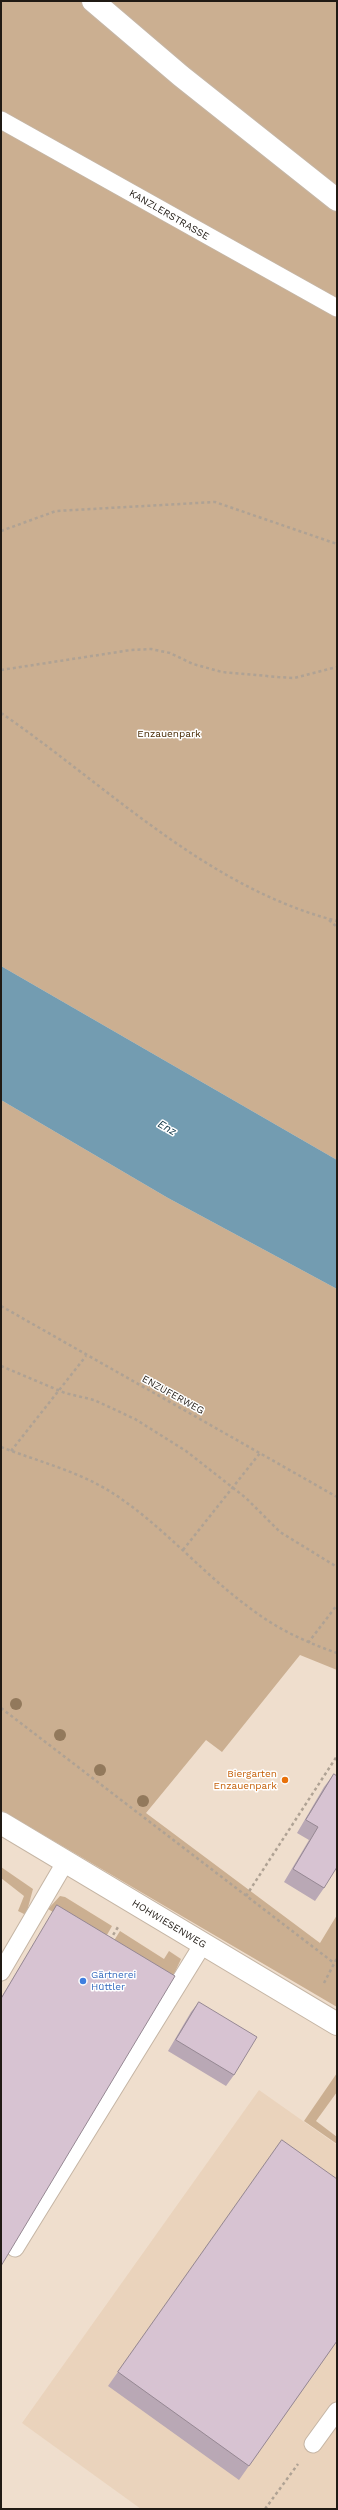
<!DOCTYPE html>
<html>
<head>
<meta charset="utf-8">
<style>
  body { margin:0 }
  #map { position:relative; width:338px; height:2510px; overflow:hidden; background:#efdecd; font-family:"Work Sans",sans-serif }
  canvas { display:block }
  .frame { position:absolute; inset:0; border:2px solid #201a14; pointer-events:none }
</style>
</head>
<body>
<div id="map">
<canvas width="338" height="2510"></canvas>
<div class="frame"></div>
</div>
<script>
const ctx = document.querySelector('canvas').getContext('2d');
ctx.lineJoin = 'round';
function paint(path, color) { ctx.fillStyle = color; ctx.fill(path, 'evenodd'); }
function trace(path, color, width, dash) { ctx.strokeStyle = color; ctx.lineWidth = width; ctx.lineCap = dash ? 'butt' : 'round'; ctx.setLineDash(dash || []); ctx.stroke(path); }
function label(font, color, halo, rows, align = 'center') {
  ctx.font = font + ' "Work Sans",sans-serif'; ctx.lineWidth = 3; ctx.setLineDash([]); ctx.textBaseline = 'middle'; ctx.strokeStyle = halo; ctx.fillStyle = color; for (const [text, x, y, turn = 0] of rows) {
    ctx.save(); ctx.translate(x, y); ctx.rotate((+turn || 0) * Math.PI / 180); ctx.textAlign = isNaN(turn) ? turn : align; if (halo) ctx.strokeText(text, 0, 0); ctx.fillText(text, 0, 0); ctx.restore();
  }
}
paint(new Path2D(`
  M259 2090 337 2145V2509H141L22 2423Z`), '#ead3bc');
paint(new Path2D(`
  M1 1H337V1160L1 966Z
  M1 1100 168 1198 337 1289V1670L300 1655 222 1752 206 1740 146 1813 320 1943 337 1915V2007L1 1810Z
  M1 1867 33 1889 26 1915 18 1911 24 1896 1 1878Z
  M60 1896 65 1897 112 1926 103 1942 48 1909Z
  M120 1931 164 1959 169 1951 181 1959 170 1983 110 1947Z
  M337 2073V2092L316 2121 337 2137V2144L304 2121Z`), '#cbaf91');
paint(new Path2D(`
  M1 966 337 1160V1289L168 1198 1 1100Z`), '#739cb1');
const service = new Path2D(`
  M1 120 337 308
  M1 1972 66 1861
  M15 2248 203 1944
  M313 2444 337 2411`);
const minor = new Path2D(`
  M93 1 181 76 337 200
  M1 1823 337 2024`);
trace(service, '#c5b5a4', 19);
trace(minor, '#c5b5a4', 24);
trace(new Path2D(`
  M1 531 56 511 215 502 337 544
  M1 670 131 650 151 649 170 653 193 664 222 672 278 677 294 678 337 667
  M1 713C109 787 207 888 337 921
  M329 920 337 927
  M1 1306 337 1497
  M1 1366 65 1393 94 1400 135 1419 186 1451 246 1498 280 1532 337 1567
  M1 1447C42 1463 83 1472 120 1498 168 1531 206 1577 254 1611 279 1630 308 1643 337 1653
  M11 1451 86 1356
  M183 1550 260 1453
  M308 1643 337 1605
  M1 1708 334 1963
  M246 1896 337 1756
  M110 1940 118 1927
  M324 1983 337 1958
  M265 2509 298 2464`), '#afa294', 2.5, [3, 3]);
trace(service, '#fff', 17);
trace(minor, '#fff', 22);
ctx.fillStyle = '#92795c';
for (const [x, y] of [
  [16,1704],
  [60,1735],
  [100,1770],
  [143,1801]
]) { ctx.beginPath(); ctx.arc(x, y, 6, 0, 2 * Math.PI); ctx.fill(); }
paint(new Path2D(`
  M334 1774 324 1888 315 1901 284 1882 309 1840 297 1833 324 1787Z
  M57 1905 1 2266V1998L53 1912Z
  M199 2002 234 2075 226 2086 168 2051 191 2012Z
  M282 2140 337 2341 239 2480 108 2386Z`), '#b9a8b5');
const building = new Path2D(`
  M334 1774 337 1776V1867L324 1888 293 1869 318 1827 306 1820Z
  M57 1905 175 1976 1 2266V1999Z
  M199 2002 257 2037 234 2075 176 2040Z
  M282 2140 337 2179V2341L249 2466 118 2372Z`);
paint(building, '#d7c3d2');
trace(building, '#968893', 1);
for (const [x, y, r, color] of [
  [285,1780,4,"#e8710a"],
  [83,1981,4,"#3f7fe0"]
]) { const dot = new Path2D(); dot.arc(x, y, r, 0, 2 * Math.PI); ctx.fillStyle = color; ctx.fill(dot); trace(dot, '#fff', 1.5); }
label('10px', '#201a14', '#fff', [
  ["KANZLERSTRASSE",169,215,30],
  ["ENZUFERWEG",173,1395,29],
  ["HOHWIESENWEG",169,1924,31]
]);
label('10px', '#452700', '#fff', [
  ["Enzauenpark",169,734]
]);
label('10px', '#c56008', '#fff', [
  ["Biergarten",277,1774],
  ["Enzauenpark",277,1786]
], 'right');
label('10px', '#366cbe', '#fff', [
  ["Gärtnerei",91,1975],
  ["Hüttler",91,1987]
], 'left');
label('italic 11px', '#0b3041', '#fff', [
  ["Enz",167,1128,30]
]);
</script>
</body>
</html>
